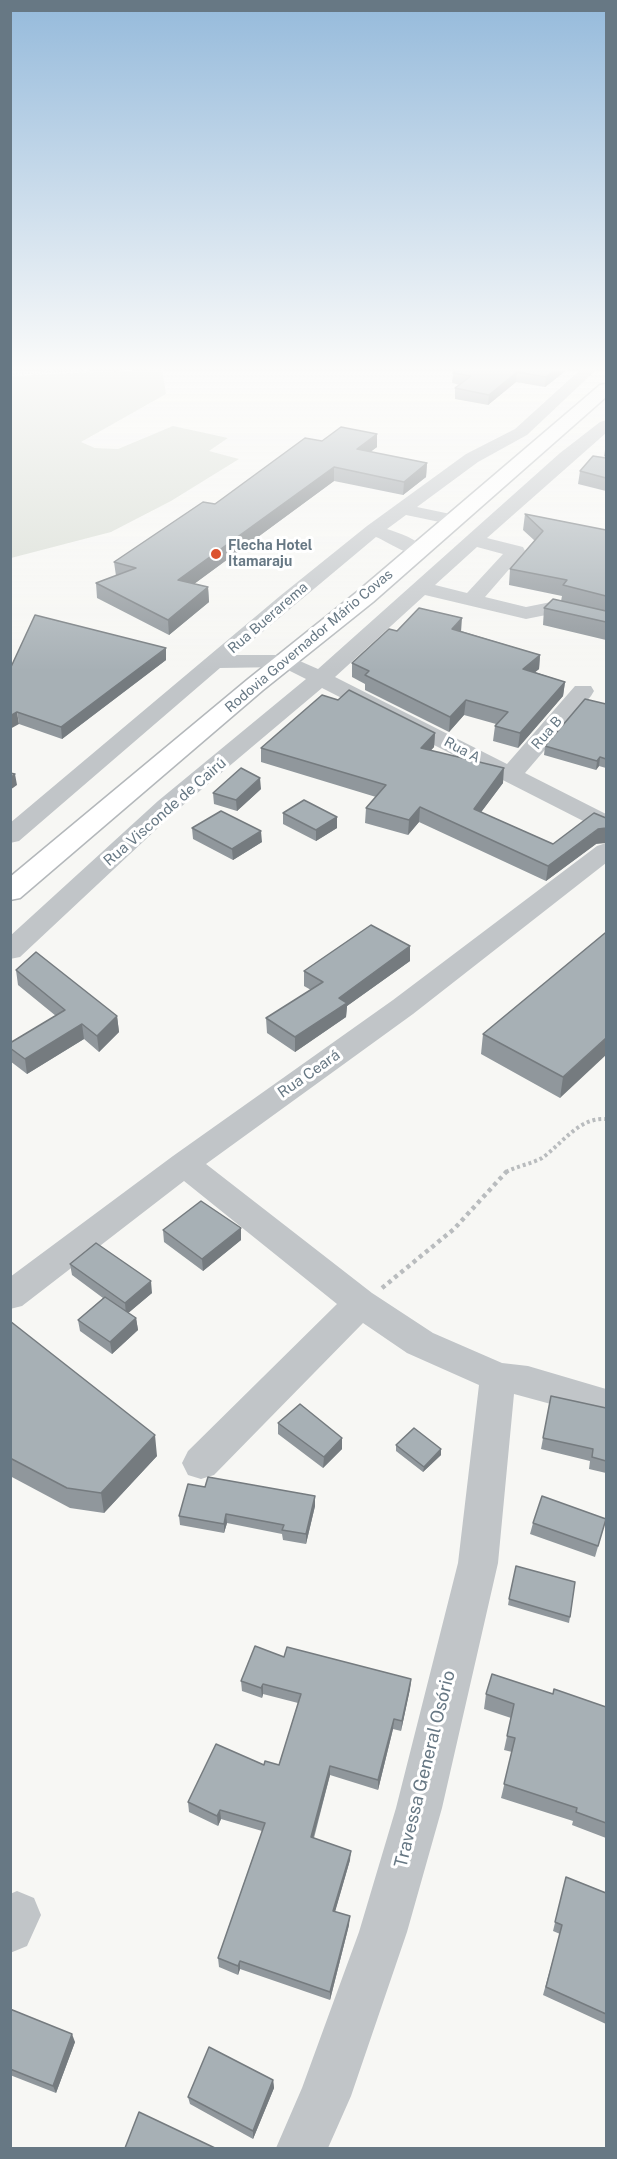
<!DOCTYPE html>
<html>
<head>
<meta charset="utf-8">
<style>
  body { margin:0 }
  #map { position:relative; width:617px; height:2159px; overflow:hidden; background:#f7f7f4; font-family:"Public Sans",sans-serif }
  canvas { display:block }
  .frame { position:absolute; inset:0; border:12px solid #677884; pointer-events:none }
</style>
</head>
<body>
<div id="map">
<canvas width="617" height="2159"></canvas>
<div class="frame"></div>
</div>
<script>
const ctx = document.querySelector('canvas').getContext('2d');
ctx.lineJoin = 'round';
function paint(path, color) { ctx.fillStyle = color; ctx.fill(path, 'evenodd'); }
function trace(path, color, width, dash) { ctx.strokeStyle = color; ctx.lineWidth = width; ctx.lineCap = dash ? 'butt' : 'round'; ctx.setLineDash(dash || []); ctx.stroke(path); }
function label(font, color, halo, rows, align = 'center') {
  ctx.font = font + ' "Public Sans",sans-serif'; ctx.lineWidth = 6; ctx.setLineDash([]); ctx.textBaseline = 'middle'; ctx.strokeStyle = halo; ctx.fillStyle = color; for (const [text, x, y, turn = 0] of rows) {
    ctx.save(); ctx.translate(x, y); ctx.rotate((+turn || 0) * Math.PI / 180); ctx.textAlign = isNaN(turn) ? turn : align; if (halo) ctx.strokeText(text, 0, 0); ctx.fillText(text, 0, 0); ctx.restore();
  }
}
paint(new Path2D(`
  M162 369 166 394 81 442 95 448 118 449 173 426 228 438 209 451 239 459 171 501 111 532 11 558V376Z`), '#d7dcd3');
const highway = new Path2D(`
  M606 384V397L373 602 263 690 20 898 10 900V877L247 680 357 592 600 385Z`);
trace(highway, '#b4b8bb', 3);
trace(new Path2D(`
  M10 374 94 369`), '#b9bcbe', 2, [1.5, 1.5]);
trace(new Path2D(`
  M506 1172C517 1166 531 1164 542 1158 562 1144 579 1117 606 1119`), '#b9bcbe', 4, [3, 3]);
trace(new Path2D(`
  M382 1288 454 1229 507 1171`), '#b9bcbe', 4.5, [4, 4]);
paint(new Path2D(`
  M581 369H597L527 435 478 462 417 507 460 516 463 520 460 524 454 525 406 515 387 529C401 534 417 538 426 551L424 555C411 558 390 543 376 537L235 655H286L318 669 560 453 600 422 606 420V433L487 538 523 547 525 551 485 597 526 607 551 602 606 614V626L551 614 526 619 425 595 335 677 507 764 575 686H591L594 691 591 696 525 773 606 814V830L597 828 322 688 176 811 20 957 10 959V936L158 801 306 679 282 667 220 668 19 841 10 843V823L280 596 367 526 466 454 515 429ZM477 547 503 554 467 593 435 585Z
  M606 843V863L413 1014 206 1164 372 1293 433 1333 502 1363 528 1366 606 1389V1419L514 1394 498 1563 442 1808 407 1932 351 2096 328 2148H276L302 2088 359 1932 396 1808 458 1563 479 1385 407 1353 363 1323 214 1475 201 1479 188 1475 182 1463 188 1451 337 1304 184 1181 22 1306 10 1309V1277L173 1156 393 1000 597 846Z
  M17 1891 34 1898 41 1915 27 1946 10 1953V1894Z`), '#c1c5c8');
paint(highway, '#fff');
paint(new Path2D(`
  M458 369H568L545 387 516 382 488 405 455 399V388L460 385 452 383 453 373Z
  M322 441 377 447 370 452 427 463 426 477 403 495 334 481 194 584 208 587 209 602 169 635 97 598 96 583 116 576 114 562Z
  M606 443V458L604 456Z
  M606 458V491L578 484 580 471Z
  M525 514 606 530V640L543 625 544 608 561 601 562 596 509 585 510 569 535 541 523 530Z
  M397 631H461L540 655 539 669 535 672 565 682 563 696 518 748 493 741 495 726 496 724 464 715 449 732 365 690V684L352 677V663Z
  M166 648V660L62 739 19 724 10 669Z
  M606 704V768L599 766 596 770 544 755 545 746Z
  M435 733 434 747 431 750 503 783 481 812 553 844H596L546 881 419 822 408 835 365 823 366 808 376 797 261 762V748Z
  M261 789 237 811 214 804 213 793Z
  M283 813 337 828 316 841 283 824Z
  M192 828 262 842 233 860 193 839Z
  M605 933 560 1098 481 1054 483 1034Z
  M410 946V961L347 1006 346 1017 295 1052 267 1033 266 1018 311 990 304 986V971Z
  M16 970 117 1016 119 1032 99 1052 84 1039 27 1074 10 1061V1043L56 1016 18 985Z
  M163 1230 241 1240 203 1271 164 1242Z
  M70 1264 152 1293 128 1313 136 1318 138 1330 112 1354 80 1331 78 1320 103 1298 72 1275Z
  M10 1321 157 1456 104 1513 70 1508 10 1476Z
  M551 1396 606 1408V1473L589 1469 590 1461 541 1449Z
  M278 1423 342 1449 323 1468 278 1434Z
  M396 1445 441 1455 423 1472 396 1451Z
  M315 1506 306 1544 283 1540 282 1534 227 1523 224 1533 180 1525 179 1516Z
  M606 1519 595 1557 530 1534 533 1523Z
  M509 1599 570 1617 569 1623 508 1605Z
  M284 1657 411 1679 410 1689 401 1731 393 1729 378 1790 330 1775 314 1838 350 1860 335 1911 349 1925 330 2000 240 1969 238 1975 219 1967 218 1958 262 1831 221 1819 218 1826 189 1812 188 1802 264 1765H279L298 1703 263 1694 262 1698 242 1691 241 1681Z
  M486 1694H553L606 1707V1838L572 1825 573 1821 501 1798 512 1752 504 1750 511 1718 484 1709Z
  M566 1877 606 1893V2024L543 1995 560 1934 553 1931Z
  M10 2009 75 2042 56 2093 10 2075Z
  M273 2080 274 2088 253 2139 190 2104 188 2097Z`), '#90979c');
paint(new Path2D(`
  M556 369H568L545 387 546 377Z
  M517 372 516 382 488 405 489 395Z
  M377 434V447L357 462V449Z
  M427 463 426 477 403 495 404 482Z
  M334 467V481L179 595 178 580Z
  M208 587 209 602 169 635 168 620Z
  M462 618 461 632 452 629Z
  M166 648V660L62 739 61 727Z
  M540 655 539 669 522 683 523 669Z
  M565 682 563 696 518 748 520 733Z
  M466 700 464 715 449 732 450 717Z
  M17 712 19 724 10 729V716Z
  M435 733 434 747 420 762 421 748Z
  M600 757 599 766 596 770 597 761Z
  M504 768 503 783 473 823 474 809Z
  M15 774 17 785 10 790V778Z
  M260 778 261 789 237 811 236 800Z
  M420 807 419 822 408 835 409 820Z
  M337 817V828L316 841V830Z
  M606 828V843L596 844 546 881 548 866 598 829Z
  M261 831 262 842 233 860 232 849Z
  M410 946V961L347 1006 346 1017 295 1052V1037L339 998Z
  M117 1016 119 1032 99 1052 97 1036Z
  M82 1024 84 1039 27 1074 25 1059Z
  M606 1038V1055L560 1098 563 1077Z
  M241 1228V1240L203 1271 202 1259Z
  M151 1281 152 1293 126 1315 125 1303Z
  M136 1318 138 1330 112 1354 110 1342Z
  M155 1435 157 1456 104 1513 101 1493Z
  M342 1438V1449L323 1468 324 1457Z
  M441 1449V1455L423 1472 424 1467Z
  M315 1496V1506L306 1544V1534Z
  M226 1514 227 1523 224 1533V1524Z
  M411 1679 410 1689 401 1731 402 1721Z
  M263 1684V1694L262 1698 261 1688Z
  M394 1719 393 1729 378 1790V1780Z
  M330 1766V1775L311 1846V1837Z
  M220 1810 221 1819 218 1826 217 1816Z
  M351 1851 350 1860 333 1919V1911Z
  M350 1916 349 1925 330 2000V1992Z
  M240 1961V1969L238 1975V1966Z
  M72 2034 75 2042 56 2093 53 2086Z
  M273 2080 274 2088 253 2139V2131Z`), '#757b7f');
const building = new Path2D(`
  M458 369H556L546 377 517 372 489 395 455 388 471 376 453 373Z
  M341 427 377 434 357 449 427 463 404 482 334 467 178 580 208 587 168 620 96 583 136 568 114 562 203 502 215 504 305 438 322 441Z
  M593 456 606 458V478L580 471Z
  M525 514 606 530V596L563 585 567 580 510 569 543 531Z
  M553 599 606 611V622L544 608Z
  M419 608 462 618 452 629 540 655 523 669 565 682 520 733 495 726 508 712 466 700 450 717 365 675 369 671 352 663 389 629 397 631Z
  M35 615 166 648 61 727 17 712 10 716V669Z
  M349 690 435 733 421 748 504 768 474 809 553 844 594 813 606 818V828L598 829 548 866 420 807 409 820 366 808 386 785 261 748 322 695 338 700Z
  M585 699 606 704V759L600 757 597 761 545 746Z
  M241 768 260 778 236 800 213 793Z
  M10 773 15 774 10 778Z
  M304 800 337 817 316 830 283 813Z
  M221 811 261 831 232 849 192 828Z
  M371 925 410 946 339 998 347 1003 295 1037 266 1018 323 982 304 971Z
  M605 933 606 934V1038L563 1077 483 1034Z
  M36 952 117 1016 97 1036 82 1024 25 1059 10 1048V1043L65 1010 16 970Z
  M201 1201 241 1228 202 1259 163 1230Z
  M96 1243 151 1281 125 1303 70 1264Z
  M105 1297 136 1318 110 1342 78 1320Z
  M10 1321 155 1435 101 1493 67 1488 10 1458Z
  M551 1396 606 1408V1461L592 1457 593 1449 543 1438Z
  M300 1404 342 1438 324 1457 278 1423Z
  M414 1428 441 1449 424 1467 396 1445Z
  M208 1477 315 1496 306 1534 282 1530 284 1525 226 1514 224 1524 179 1516 188 1484 205 1487Z
  M542 1496 606 1519 598 1546 533 1523Z
  M516 1566 575 1582 570 1617 509 1599Z
  M255 1646 284 1657 287 1647 411 1679 402 1721 394 1719 378 1780 330 1766 311 1837 351 1851 333 1911 350 1916 330 1992 240 1961 238 1966 218 1958 265 1823 220 1810 217 1816 188 1802 216 1744 264 1765 265 1761 279 1765 301 1694 263 1684 261 1688 241 1681Z
  M492 1674 553 1694 554 1689 606 1707V1823L576 1812 577 1808 504 1784 515 1738 507 1736 514 1704 486 1694Z
  M566 1877 606 1893V2014L546 1987 562 1925 555 1922Z
  M10 2009 72 2034 53 2086 10 2069Z
  M209 2047 273 2080 253 2131 188 2097Z
  M139 2112 215 2148H125Z`);
paint(building, '#a7b0b5');
trace(building, '#757b7f', 1.5);
const sky = ctx.createLinearGradient(0, 0, 0, 671);
sky.addColorStop(0, '#95badb');
sky.addColorStop(0.55, '#fbfbfa');
sky.addColorStop(1, '#fbfbfa00');
ctx.fillStyle = sky;
ctx.fillRect(0, 0, 617, 671);
for (const [x, y, r, color] of [
  [216,554,6,"#dc532f"]
]) { const dot = new Path2D(); dot.arc(x, y, r, 0, 2 * Math.PI); ctx.fillStyle = color; ctx.fill(dot); trace(dot, '#fff', 2); }
label('bold 14px', '#677884', '#fff', [
  ["Flecha Hotel",228,546],
  ["Itamaraju",228,562]
], 'left');
label('14px', '#677884', '#fff', [
  ["Rua Buerarema",268,618,-41],
  ["Rodovia Governador Mário Covas",309,641,-40],
  ["Rua B",547,733,-49],
  ["Rua A",462,750,28]
]);
label('15px', '#677884', '#fff', [
  ["Rua Visconde de Cairú",165,812,-41],
  ["Rua Ceará",309,1074,-35]
]);
label('18px', '#677884', '#fff', [
  ["Travessa General Osório",425,1769,-76]
]);
</script>
</body>
</html>
